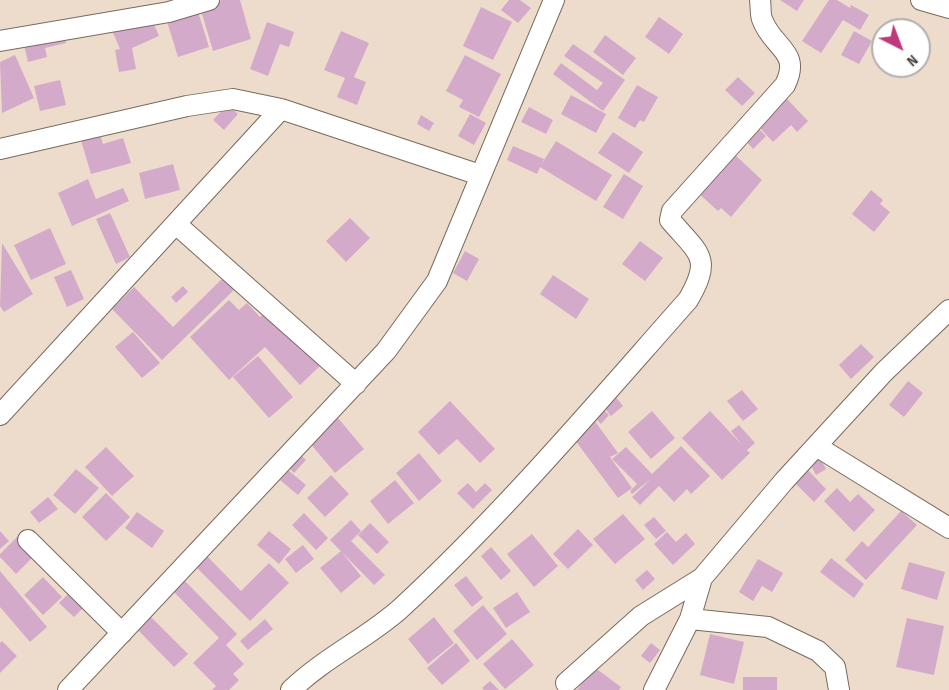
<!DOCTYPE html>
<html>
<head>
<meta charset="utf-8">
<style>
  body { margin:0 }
  #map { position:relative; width:949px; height:690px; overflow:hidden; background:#eddccc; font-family:"Sofia Sans Condensed",sans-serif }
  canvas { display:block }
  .north { position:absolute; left:871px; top:18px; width:60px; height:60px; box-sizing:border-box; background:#fff; border:2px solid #b2afad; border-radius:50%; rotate:138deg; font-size:16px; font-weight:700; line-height:24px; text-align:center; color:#3e3731 }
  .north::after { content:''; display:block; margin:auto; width:21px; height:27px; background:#be387b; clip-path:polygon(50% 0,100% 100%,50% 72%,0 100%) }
</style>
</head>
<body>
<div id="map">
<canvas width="949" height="690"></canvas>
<div class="north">N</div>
</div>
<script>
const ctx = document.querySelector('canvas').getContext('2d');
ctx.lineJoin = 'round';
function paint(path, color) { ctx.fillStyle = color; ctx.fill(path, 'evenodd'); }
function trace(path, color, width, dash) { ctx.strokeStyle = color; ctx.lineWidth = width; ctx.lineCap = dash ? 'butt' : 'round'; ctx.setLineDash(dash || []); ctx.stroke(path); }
paint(new Path2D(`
  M222 0H240L251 39 213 51 200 7Z
  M509 0H520L531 8 518 23 501 10Z
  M780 0H804L797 11Z
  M829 0H837L850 8 851 5 869 15 860 30 843 20 821 53 802 41Z
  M195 2 209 47 178 57 164 12Z
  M481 7 512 22 493 60 463 46Z
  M148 10 159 36 132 48 136 69 119 72 115 50 120 49 110 26Z
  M659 17 683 34 669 54 645 37Z
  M267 22 294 32 289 47 280 44 268 76 250 69Z
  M62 24 66 43 45 48 47 57 28 62 21 33Z
  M341 31 369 43 354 77 366 82 357 105 337 97 345 78 324 70Z
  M854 31 872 41 859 64 841 55Z
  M605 35 636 58 623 75 593 52Z
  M573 44 625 80 603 111 553 74 561 63 597 90 603 83 564 56Z
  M15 55 34 98 2 113 0 62Z
  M465 55 501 74 479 117 459 107 463 100 446 91Z
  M738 77 755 93 742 106 725 90Z
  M60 80 66 105 40 111 34 86Z
  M637 85 658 97 644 122 640 120 635 128 618 118Z
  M571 95 606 114 596 133 561 114Z
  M787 99 808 121 797 132 791 125 773 142 759 127Z
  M227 105 238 114 224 130 213 120Z
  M529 107 553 120 546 134 521 122Z
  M470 114 486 123 474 145 458 136Z
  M421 115 434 123 429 131 417 124Z
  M758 128 766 136 753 149 745 140Z
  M99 131 103 144 123 138 131 163 91 174 80 137Z
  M613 132 643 152 629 173 598 153Z
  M556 141 612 175 596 201 540 167 537 174 507 160 513 146 544 159 541 165Z
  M733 153 762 180 731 217 721 208 718 211 697 192Z
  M173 164 180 190 145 199 139 173Z
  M624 174 643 186 623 219 603 207Z
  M88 179 96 199 123 188 129 201 72 226 58 193Z
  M871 190 883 200 880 204 890 212 874 232 852 214Z
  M110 213 130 257 116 264 96 219Z
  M350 218 370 238 346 262 326 241Z
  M50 228 66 264 31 280 14 245Z
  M640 241 663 258 645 281 622 264Z
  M2 243 33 294 4 312 0 306Z
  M465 251 479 259 467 281 453 273Z
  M71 270 84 299 67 307 54 277Z
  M229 272 240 284 162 360 112 309 134 287 173 327Z
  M553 275 589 299 576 319 540 294Z
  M183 286 188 292 176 303 171 297Z
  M229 300 239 310 247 303 260 317 269 309 321 365 300 385 265 347 229 380 190 337Z
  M133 332 160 363 142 378 115 347Z
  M861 344 874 357 851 379 839 365Z
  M258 356 293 397 269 418 233 377Z
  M908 381 923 393 904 417 889 405Z
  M742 390 758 409 743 421 727 401Z
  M615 396 623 406 611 416 603 406Z
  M450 401 495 449 480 463 457 439 439 455 418 432Z
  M600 406 609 415 601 424 591 414Z
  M652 411 675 438 651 459 628 432Z
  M710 411 742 445 731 431 739 425 755 443 747 450 750 453 722 480 682 438Z
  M338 418 364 449 335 473 309 442Z
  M594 420 618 453 610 457 632 488 618 498 572 436Z
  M681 446 710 476 691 494 687 489 674 502 659 486 640 505 632 497 651 479 632 494 630 491 637 484 612 459 626 447 652 474Z
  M106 447 134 476 112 496 85 467Z
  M299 453 306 460 294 473 287 466Z
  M419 453 442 481 419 501 396 473Z
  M819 456 826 469 816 475 809 462Z
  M805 467 826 489 814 502 792 480Z
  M76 469 99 488 75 514 53 495Z
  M288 470 306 485 298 495 280 480Z
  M331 475 349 494 325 517 307 498Z
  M395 480 414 503 388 524 370 501Z
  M468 483 476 492 485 483 492 490 473 509 457 493Z
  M837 488 850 502 858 494 875 510 854 532 824 501Z
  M106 493 130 517 106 541 82 517Z
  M48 497 58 509 39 523 30 512Z
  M901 511 917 525 866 580 845 560 862 541 868 547Z
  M137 512 164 531 152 548 125 528Z
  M304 513 328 538 316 550 292 525Z
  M623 514 645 539 615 564 593 539Z
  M654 517 666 531 656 539 644 525Z
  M351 520 361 531 351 541 385 575 374 585 330 540Z
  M370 523 389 542 377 554 358 535Z
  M578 529 593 545 568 569 553 554Z
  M0 531 9 541 0 549Z
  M269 531 291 549 279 564 257 545Z
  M667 532 676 542 686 533 695 544 673 565 654 544Z
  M20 534 38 552 16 574 0 557V554Z
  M532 534 558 566 534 587 507 554Z
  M303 545 314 559 296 573 285 559Z
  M491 547 511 571 501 580 481 556Z
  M341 551 361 576 341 593 320 568Z
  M207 556 241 591 269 563 289 583 250 621 196 567Z
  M831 558 864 584 854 598 820 572Z
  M758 559 783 573 772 592 762 586 753 601 739 592Z
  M909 562 945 572 937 600 901 589Z
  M647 570 655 579 643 590 635 580Z
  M0 571 47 627 30 642 0 607Z
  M466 576 483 598 472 607 454 585Z
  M43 577 62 597 43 615 24 595Z
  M184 580 237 634 226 645 244 664 233 674 239 680 229 690H212L216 686 193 663 219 638 173 591Z
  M76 586 90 601 74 617 59 603Z
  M517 592 530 612 506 628 493 608Z
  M483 605 507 634 477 660 453 631Z
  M149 615 188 654 174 667 136 628Z
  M434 617 454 643 428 664 408 639Z
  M907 618 944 626 934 675 896 667Z
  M265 619 273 629 248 650 240 641Z
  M710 634 744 642 734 684 700 675Z
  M512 639 534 665 505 689 483 664Z
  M2 641 17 656 0 673V643Z
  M456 643 470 661 442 685 427 668Z
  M651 643 660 650 650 663 641 656Z
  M594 667 621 687 619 690H577Z
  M743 677H777V690H743Z
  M490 681 499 690H484L482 688Z`), '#d4aacb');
const minor = new Path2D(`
  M921 0 949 8
  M0 41 169 12 209 0
  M0 149 187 106 233 99 281 109 480 175
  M176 224 356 384
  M0 415 281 109
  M816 446 949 528
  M28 540 122 633
  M690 619 768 627 818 651 835 667 839 690
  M566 683 641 616 702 578
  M68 690 386 351 437 281 554 0
  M291 690C324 658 366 639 400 609 504 513 595 405 688 300 713 257 699 254 670 220L672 211 785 85C802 51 772 48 762 19 760 13 761 6 760 0
  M654 690 690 619 702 578 784 481 884 372 949 310`);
trace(minor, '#796b5c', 22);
trace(minor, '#fff', 20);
</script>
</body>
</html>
